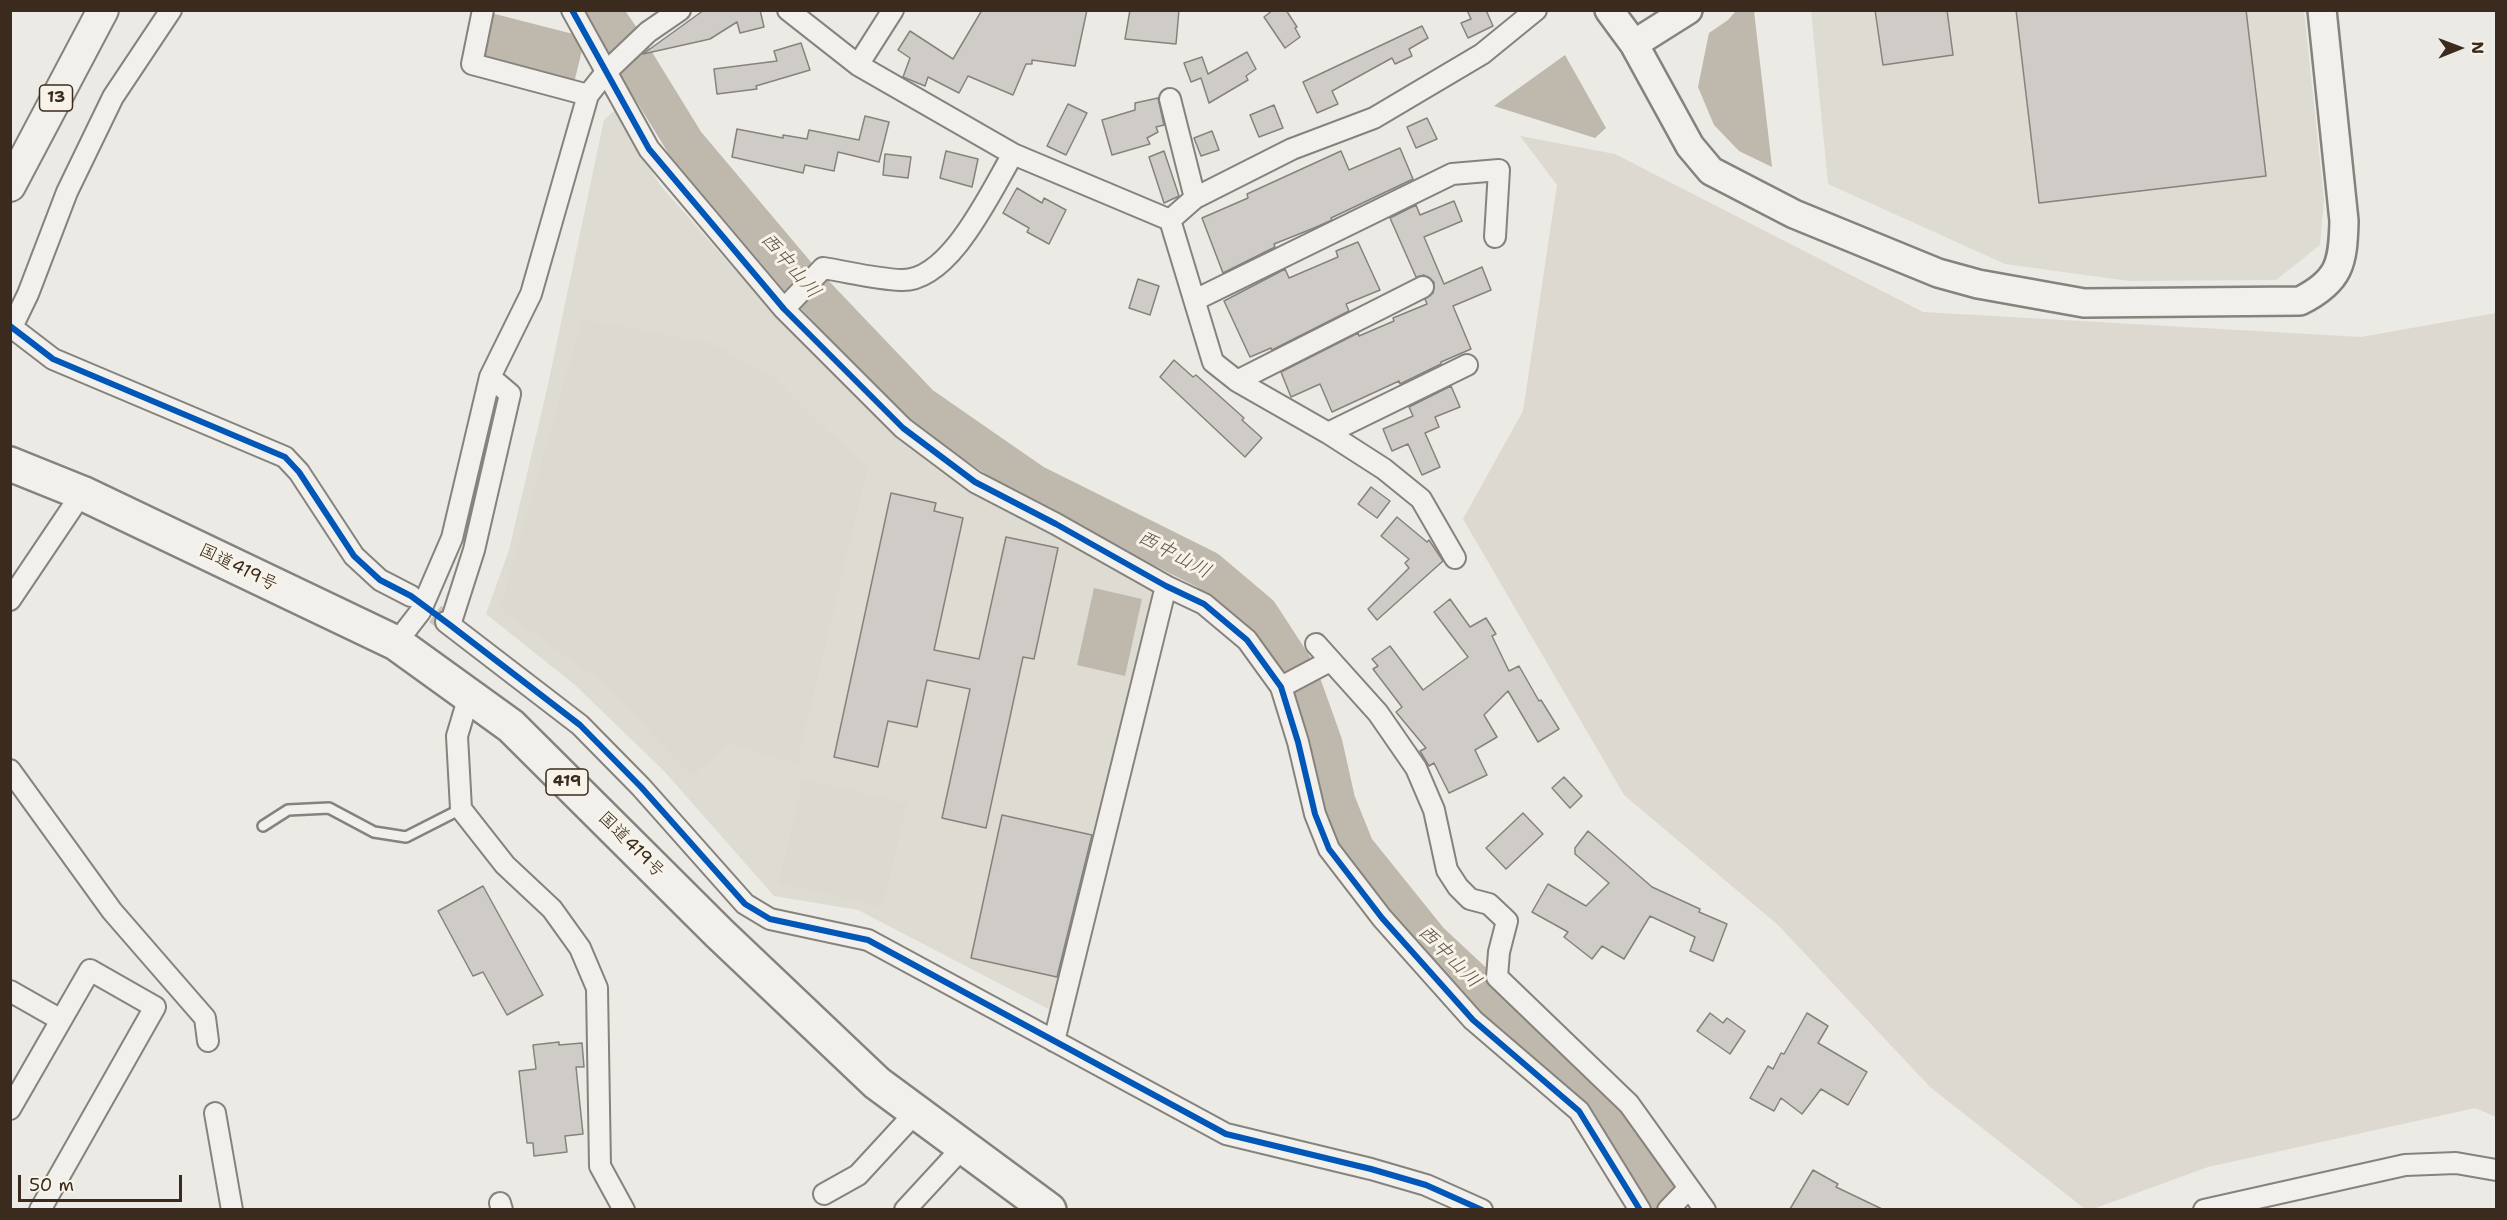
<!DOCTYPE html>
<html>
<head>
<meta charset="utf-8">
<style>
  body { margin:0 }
  #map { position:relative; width:2507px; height:1220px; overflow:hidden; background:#eceae4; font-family:"Shantell Sans",sans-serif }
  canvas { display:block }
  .frame { position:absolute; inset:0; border:12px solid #3b2a1e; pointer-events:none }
  .north { position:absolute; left:2429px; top:18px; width:60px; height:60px; -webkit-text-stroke:4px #f7f3e8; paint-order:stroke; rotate:89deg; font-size:16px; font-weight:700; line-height:24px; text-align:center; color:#3b2a1e }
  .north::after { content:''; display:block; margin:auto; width:21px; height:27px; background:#3b2a1e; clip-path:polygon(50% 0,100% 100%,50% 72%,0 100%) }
  .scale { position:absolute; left:18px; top:1175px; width:164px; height:27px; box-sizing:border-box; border:3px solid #3b2a1e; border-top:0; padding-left:8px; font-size:18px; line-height:21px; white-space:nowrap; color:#3b2a1e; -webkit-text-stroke:4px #f7f3e8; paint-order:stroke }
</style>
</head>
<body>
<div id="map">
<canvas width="2507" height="1220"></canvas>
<div class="frame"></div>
<div class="north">N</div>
<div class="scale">50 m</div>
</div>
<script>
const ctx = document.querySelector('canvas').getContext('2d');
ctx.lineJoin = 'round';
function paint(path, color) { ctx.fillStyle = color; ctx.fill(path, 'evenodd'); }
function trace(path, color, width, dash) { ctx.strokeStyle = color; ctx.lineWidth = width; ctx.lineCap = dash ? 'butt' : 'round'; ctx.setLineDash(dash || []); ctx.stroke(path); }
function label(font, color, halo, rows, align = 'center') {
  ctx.font = font + ' "Shantell Sans","Klee One",sans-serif'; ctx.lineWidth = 6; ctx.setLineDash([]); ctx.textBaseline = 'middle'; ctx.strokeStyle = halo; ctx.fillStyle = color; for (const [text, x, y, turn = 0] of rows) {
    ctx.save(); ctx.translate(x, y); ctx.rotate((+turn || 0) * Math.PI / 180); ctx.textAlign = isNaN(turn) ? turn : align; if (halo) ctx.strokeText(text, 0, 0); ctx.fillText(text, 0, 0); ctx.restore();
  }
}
paint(new Path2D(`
  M1811 11H2304L2324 200 2320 245 2276 280 2129 281 2005 264 1828 184Z
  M615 110 660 185 773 313 899 437 1156 591 1056 1013 858 910 774 896 664 771 575 685 486 614 509 550 547 389 604 120Z`), '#dedbd2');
paint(new Path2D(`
  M1520 136 1615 154 1923 312 2361 337 2496 313V1117L2475 1108 2208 1167 2093 1209H2085L1930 1087 1778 925 1624 795 1463 519 1523 411 1557 185Z
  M582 319 711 343 775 378 813 418 868 466 797 764 728 743 692 776 603 683 500 609Z
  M803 779 907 803 883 907 779 883Z`), '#ddd9d0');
paint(new Path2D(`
  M1736 11H1754L1772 167 1739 151 1714 125 1698 87 1709 33 1728 20Z
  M491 13 581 36 584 42 574 83 481 61Z
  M1565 55 1606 128 1595 138 1494 106Z
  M1094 588 1142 599 1125 676 1077 665Z`), '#beb8ad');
trace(new Path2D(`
  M601 10 621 39 685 143 799 278 920 405 1034 484 1207 570 1259 614 1298 674 1323 744 1336 802 1355 849 1429 941 1552 1056 1634 1150 1665 1194 1666 1210`), '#beb8ad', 39);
const building = new Path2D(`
  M704 10H760L764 27 740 33 737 22 710 39 643 54Z
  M982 10H1087L1075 66 1032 60V64H1026L1013 95 968 76 959 93 928 77 925 86 903 77 910 58 898 50 910 31 953 59Z
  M1130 10H1179L1176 44 1125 39Z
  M1273 10H1286L1297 27 1295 28 1300 37 1285 48 1264 17Z
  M1467 10H1486L1493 26 1468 38 1461 23 1471 19Z
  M1875 10H1947L1953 55 1883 65Z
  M2016 10H2246L2266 176 2039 203Z
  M1422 26 1428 38 1409 49 1412 56 1395 64 1392 58 1332 91 1338 104 1317 113 1303 82Z
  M801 43 810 70 756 86 757 89 717 94 714 69 777 61 774 51Z
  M1247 52 1256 69 1246 76 1248 80 1209 103 1201 78 1191 82 1184 63 1202 57 1208 74Z
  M1158 98 1164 125 1156 127 1158 132 1147 138 1150 144 1112 155 1102 120 1135 110V103Z
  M1068 104 1087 113 1066 155 1047 146Z
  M1274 105 1283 128 1259 137 1250 115Z
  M865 116 889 122 879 162 838 152 834 171 805 165 803 173 732 157 737 129 783 138V135L807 139 809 130 859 140Z
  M1427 118 1437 139 1416 148 1407 127Z
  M1212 131 1219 150 1201 156 1194 138Z
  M1400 148 1413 179 1331 218 1332 220 1314 228 1274 244 1275 247 1223 273 1202 218 1248 198 1247 194 1341 151 1349 170Z
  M946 151 978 159 972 187 940 178Z
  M1164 151 1179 196 1164 203 1149 157Z
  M885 154 911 157 908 178 883 175Z
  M1017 188 1042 203 1044 198 1066 210 1049 244 1027 232 1029 228 1003 213Z
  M1454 201 1462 221 1424 237 1444 284 1482 267 1491 290 1453 306 1471 349 1441 362V364L1400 384 1399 381 1332 412 1320 384 1291 397 1281 372 1358 333 1359 336 1394 321 1393 318 1427 304 1425 299 1433 293 1434 282 1424 275 1416 277 1390 218 1416 205 1420 215Z
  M1358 242 1380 290 1346 304 1349 311 1272 350 1271 348 1250 357 1224 301 1285 269 1289 278 1338 257 1336 251Z
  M1138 279 1159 286 1150 315 1129 308Z
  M1174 360 1193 377 1196 375 1244 418 1242 420 1262 438 1245 457 1160 377Z
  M1451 386 1460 407 1435 417 1439 427 1425 433 1440 467 1422 475 1408 444 1392 451 1383 429 1413 416 1409 407Z
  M1371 487 1390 501 1377 518 1358 504Z
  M891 493 936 503 934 511 963 518 934 650 979 659 1006 537 1058 548 1034 659 1023 657 986 828 942 818 970 689 927 680 917 727 888 721 878 767 834 757Z
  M1397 517 1427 542 1429 540 1443 561 1377 620 1368 609 1409 568 1405 563 1409 559 1381 536Z
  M1450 599 1470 627 1486 618 1496 634 1492 636 1509 671 1519 666 1539 701 1541 700 1559 729 1538 742 1508 691 1484 715 1497 737 1475 750 1487 775 1449 793 1434 763 1429 766 1420 751 1426 748 1396 712 1402 707 1373 669 1378 666 1372 659 1390 646 1423 690 1468 657 1434 612Z
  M1564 777 1582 796 1570 808 1552 788Z
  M1523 813 1543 834 1506 869 1486 848Z
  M1002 815 1092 835 1057 977 971 958Z
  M1588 831 1652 887 1700 909 1699 912 1727 924 1713 961 1690 951 1695 937 1650 916 1624 959 1602 946 1592 959 1564 937 1568 932 1532 912 1548 884 1586 906 1609 883 1575 854V848Z
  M483 886 543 995 507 1015 483 972 473 976 438 911Z
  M1710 1013 1723 1023 1727 1018 1745 1031 1730 1054 1697 1031Z
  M1807 1013 1828 1026 1818 1043 1867 1072 1848 1105 1821 1089 1802 1114 1781 1098 1774 1111 1750 1098 1768 1066 1773 1069 1781 1053 1784 1054Z
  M559 1042V1045L582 1043 584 1067H576L583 1134 565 1136 567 1152 534 1156 533 1143H527L519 1071 536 1069 533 1045Z
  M1813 1170 1838 1184 1836 1187 1882 1209H1790Z`);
paint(building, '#cfccc7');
trace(building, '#86827c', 1.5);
trace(new Path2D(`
  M411 596 446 622`), '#c9c4bc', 20, [20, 10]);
const lane = new Path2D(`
  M263 826 288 810 329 808 374 832 406 837 461 809`);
const street = new Path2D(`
  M483 10 472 64 588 95
  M572 10 649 149 784 309 903 428 975 482 1056 524 1166 586 1204 604 1247 640 1281 687 1298 742 1315 814 1329 849 1382 918 1473 1020 1579 1111 1640 1210
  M788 10 858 65 1013 154 1170 220 1195 198 1292 149 1374 118 1482 54 1536 10
  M858 65 893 10
  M1170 99 1195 198
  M1170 220 1213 362 1237 381 1328 433 1384 469 1421 499 1455 558
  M1195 300 1452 174 1499 170 1495 237
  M784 309 823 268C849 272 875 279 901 280 950 282 991 191 1013 154
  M10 326 53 359 285 457 299 472 354 556 380 580 411 596
  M12 327 28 294 67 192 113 97 171 10
  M1237 381 1423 287
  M1328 433 1467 365
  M10 600 82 493
  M446 622 580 725 641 787 745 904 770 919 868 940 1226 1134 1371 1169 1426 1185 1482 1210
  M450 625 474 550 510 394 490 377
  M396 643 420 612 452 538 490 377 531 294 588 95 607 71 648 32 680 10
  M1316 644 1378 713 1416 768 1434 810 1447 870 1458 887 1470 899 1489 904 1507 921 1499 952 1497 977 1629 1104 1705 1210
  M1281 687 1330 661
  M469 696 457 736 461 809 505 865 552 909 580 948 597 988 600 1166 624 1210
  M10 770 112 911 205 1018 208 1041
  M10 991 61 1020
  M1054 1041 1166 586
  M10 1109 90 970 155 1007 40 1210
  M215 1113 232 1210
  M824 1194 858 1175 916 1112
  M500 1203 502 1210
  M905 1210 964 1146
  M1668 1210 1689 1188
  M2204 1210 2405 1165 2456 1163 2496 1170`);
const secondary = new Path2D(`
  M1609 10 1634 44 1690 146 1711 171 1794 214 1938 273 1978 284 2084 303 2300 301C2340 281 2343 263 2344 221L2322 10
  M1634 44 1688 10`);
const primary = new Path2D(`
  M10 186 103 10`);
const highway = new Path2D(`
  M10 464 82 493 396 643 511 726 719 933 877 1083 1049 1210`);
trace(lane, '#86827c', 14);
trace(street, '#86827c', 24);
trace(secondary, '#86827c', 32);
trace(primary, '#86827c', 34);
trace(highway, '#86827c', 38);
trace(lane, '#f1f0ec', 9);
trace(street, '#f1f0ec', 20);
trace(secondary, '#f1f0ec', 27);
trace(primary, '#f1f0ec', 30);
trace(highway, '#f1f0ec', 33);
trace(new Path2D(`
  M572 10 649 149 784 309 903 428 975 482 1056 524 1166 586 1204 604 1247 640 1281 687 1298 742 1315 814 1329 849 1382 918 1473 1020 1579 1111 1640 1210
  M10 326 53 359 285 457 299 472 354 556 380 580 411 596 450 625 580 725 641 787 745 904 770 919 868 940 1226 1134 1371 1169 1426 1185 1482 1210`), '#0057b8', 6);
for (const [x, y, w] of [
  [56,98,33],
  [567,782,42]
]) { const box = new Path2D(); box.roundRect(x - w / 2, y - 13, w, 26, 4.5); ctx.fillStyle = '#f7f3e8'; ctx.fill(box); trace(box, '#3b2a1e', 1.5); }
label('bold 16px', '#3b2a1e', null, [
  ["13",56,98],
  ["419",567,782]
]);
label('18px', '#3b2a1e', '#f7f3e8', [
  ["国道419号",238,568,26],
  ["国道419号",631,845,45]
]);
label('italic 20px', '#625448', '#f7f3e8', [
  ["西中山川",790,266,49],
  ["西中山川",1174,555,28],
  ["西中山川",1449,957,45]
]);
</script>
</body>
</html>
